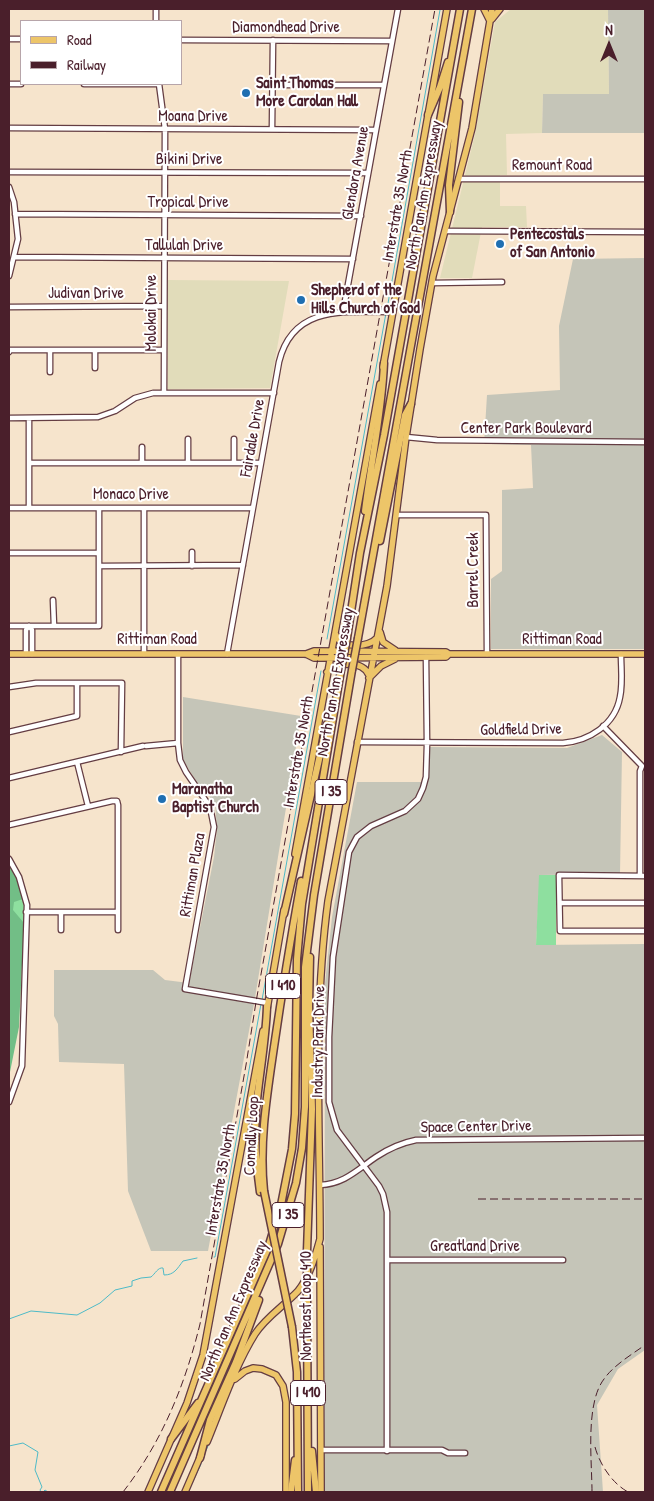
<!DOCTYPE html>
<html>
<head>
<meta charset="utf-8">
<style>
  body { margin:0 }
  #map { position:relative; width:654px; height:1501px; overflow:hidden; background:#f6e4cc; font-family:"Patrick Hand",sans-serif }
  canvas { display:block }
  .frame { position:absolute; inset:0; border:10px solid #4a1f2b; pointer-events:none }
  .legend { position:absolute; left:20px; top:20px; width:162px; height:65px; box-sizing:border-box; background:#fff; border:1px solid #b7a5aa; margin:0; padding:6px 9px; list-style:none; font-size:15px; color:#4a1f2b }
  .legend li { display:flex; align-items:center; gap:10px; height:25px }
  .legend b { width:25px; border:1px solid #b7a5aa }
  .north { position:absolute; left:584px; top:20px; width:50px; height:50px; -webkit-text-stroke:4px #fff; paint-order:stroke; rotate:0deg; font-size:14px; font-weight:700; line-height:20px; text-align:center; color:#4a1f2b }
  .north::after { content:''; display:block; margin:auto; width:18px; height:22px; background:#4a1f2b; clip-path:polygon(50% 0,100% 100%,50% 72%,0 100%) }
</style>
</head>
<body>
<div id="map">
<canvas width="654" height="1501"></canvas>
<div class="frame"></div>
<ul class="legend">
<li><b style="height:6px;background:#edc569"></b>Road</li>
<li><b style="height:6px;background:#4a1f2b"></b>Railway</li>
</ul>
<div class="north">N</div>
</div>
<script>
const ctx = document.querySelector('canvas').getContext('2d');
ctx.lineJoin = 'round';
function paint(path, color) { ctx.fillStyle = color; ctx.fill(path, 'evenodd'); }
function trace(path, color, width, dash) { ctx.strokeStyle = color; ctx.lineWidth = width; ctx.lineCap = dash ? 'butt' : 'round'; ctx.setLineDash(dash || []); ctx.stroke(path); }
function label(font, color, halo, rows, align = 'center') {
  ctx.font = font + ' "Patrick Hand",sans-serif'; ctx.lineWidth = 4; ctx.setLineDash([]); ctx.textBaseline = 'middle'; ctx.strokeStyle = halo; ctx.fillStyle = color; for (const [text, x, y, turn = 0] of rows) {
    ctx.save(); ctx.translate(x, y); ctx.rotate((+turn || 0) * Math.PI / 180); ctx.textAlign = isNaN(turn) ? turn : align; if (halo) ctx.strokeText(text, 0, 0); ctx.fillText(text, 0, 0); ctx.restore();
  }
}
paint(new Path2D(`
  M511 9H608L609 94H543L542 133 506 134 507 175H500V206H526L527 227H482L472 278H440L475 134 495 22Z
  M168 280 289 281 270 388 168 389Z`), '#e1dcba');
paint(new Path2D(`
  M608 9H645V133H542L543 94H609Z
  M645 258V649H491V579L502 571V490L533 488 531 445 484 444 487 395 560 390 559 326 573 259Z
  M183 697 301 716 254 1004 208 1251H151L128 1191 124 1064 59 1062 58 1024 54 1016V970H153L165 980 189 983 214 857 217 829 215 803 196 781 183 760Z
  M602 735 622 752 620 874 540 875 536 945 645 944V1350L618 1369 597 1405 603 1492H324L325 983 332 917 357 782H428L430 747 567 748Z`), '#c5c5b8');
paint(new Path2D(`
  M9 860 17 873 26 912 23 953 9 952Z
  M539 875H556V945H536Z`), '#8edf9f');
paint(new Path2D(`
  M9 863 18 882 23 899 14 902 13 910 24 923 19 1027 9 1077Z`), '#72be86');
trace(new Path2D(`
  M387 309 440 10
  M327 639 386 313
  M262 1000 321 671
  M214 1257H215L261 1004
  M9 1319 31 1311 77 1315 100 1303 115 1290 132 1286V1281L141 1278 151 1277C155 1274 158 1267 163 1268L164 1275C174 1275 177 1269 183 1261L197 1258
  M9 1446 23 1443 38 1452 35 1470 42 1487 40 1490 41 1492
  M203 1457 208 1446
  M43 1492 45 1490 48 1492
  M188 1492 201 1464`), '#4dbac7', 1);
const minor = new Path2D(`
  M156 9V21
  M9 39H21
  M181 40 391 41
  M9 84H21
  M84 84H159
  M159 84 165 129 164 393
  M273 85H384
  M9 128 376 130
  M272 129 273 40
  M9 172 368 173
  M459 179H645
  M9 187 14 202 18 239 9 276
  M15 214 361 216
  M445 231 645 232
  M14 257 353 259
  M432 283 502 282
  M9 307 164 306
  M343 312 398 9
  M50 350V372
  M95 350V368
  M9 352 10 350H164
  M9 418 98 417 115 411 135 398 153 393H274
  M406 437 437 440 645 442
  M234 439V463
  M29 463H261
  M142 463V447
  M188 463V439
  M9 508H253
  M29 508V418
  M397 515H486L487 654
  M9 553H99
  M99 566 243 565
  M192 566V552
  M53 600 54 626
  M9 626H99V508
  M29 626 32 630V654
  M26 654V630L29 626
  M144 654V508
  M178 654V743L180 760 186 772 210 807 214 827 185 989 268 1003
  M227 654 279 362C293 304 346 312 393 312
  M9 687 36 683H122L121 752
  M603 726 642 766
  M9 732 77 716V683
  M357 742 563 743C589 741 615 725 620 697 623 683 621 668 621 654
  M146 746 178 743
  M77 762 88 806
  M9 778 143 746
  M9 825 112 801H117L118 805V930
  M9 859 19 877 27 905 22 1066 9 1102
  M640 876V771L642 766
  M645 876 559 875 560 931H645
  M560 903H645
  M26 912H118
  M61 930V912
  M320 1185C344 1184 357 1170 376 1157 388 1149 401 1143 416 1140L645 1138
  M387 1260H563
  M321 1450H442L448 1453H465
  M387 1451V1212L383 1194 379 1186 337 1130 329 1102V1037L333 957 349 852 357 837 371 826 405 811 418 799 423 788 426 777 427 744 426 657`);
const major = new Path2D(`
  M484 9 490 21
  M492 19 500 9
  M383 367 447 9
  M380 632 383 642 395 650
  M336 635C340 649 369 648 377 638
  M9 654H306L314 658 446 657 449 654
  M306 654 314 651 446 652 449 654H645
  M327 672C338 662 362 660 369 675
  M369 678 381 666 395 659
  M295 854 380 384
  M267 1009 284 910
  M320 1247 321 1492
  M235 1379 245 1371 253 1368 262 1369 276 1375 283 1386 286 1402V1492
  M207 1442C221 1408 235 1366 255 1334 266 1317 284 1306 298 1291 310 1276 315 1257 320 1239 320 1126 313 1012 328 901L387 586 406 437 420 349 433 276 472 128 492 9
  M148 1492 187 1403 203 1355 263 1031
  M185 1492 201 1455`);
const highway = new Path2D(`
  M428 115 440 87 448 62
  M450 212 449 185 459 102
  M365 511C371 461 382 413 384 363
  M380 541 405 415 411 404
  M347 638 360 553 384 435 460 9
  M358 638 472 9
  M284 914 327 724
  M264 1191C259 1143 267 1095 274 1047 282 992 291 937 301 881
  M260 1192C256 1165 254 1138 256 1110 259 1076 266 1041 267 1006
  M307 1251 312 1109 309 1006 310 957
  M307 1295 308 1492
  M292 1327 297 1372 298 1492
  M171 1439 198 1403
  M312 1451 316 1492
  M200 1458 210 1420 236 1362 259 1300
  M161 1492 268 1248 281 1205 292 1149 295 1114 297 959 302 904 341 670
  M170 1492 278 1244 296 1183 302 1148 305 1107V967L314 895 352 670
  M291 1492 295 1460`);
trace(minor, '#643d43', 7);
trace(major, '#643d43', 8);
trace(highway, '#643d43', 9);
trace(minor, '#fff', 4.5);
trace(major, '#edc569', 5.5);
trace(highway, '#edc569', 6);
trace(new Path2D(`
  M478 1199H645
  M595 1447C600 1465 612 1483 628 1492
  M123 1492C162 1442 185 1385 200 1324L246 1065 256 1002 435 9
  M592 1492C592 1461 585 1404 604 1379 614 1365 631 1355 645 1345`), '#4a1f2b', 1, [8, 4]);
const highwayBridge = new Path2D(`
  M341 670 347 638
  M352 670 358 638
  M264 1191 292 1327
  M307 1251V1295`);
trace(highwayBridge, '#643d43', 9, []);
trace(highwayBridge, '#edc569', 6);
for (const [x, y, r, color] of [
  [246,93,5,"#1f6fb2"],
  [500,244,5,"#1f6fb2"],
  [301,300,5,"#1f6fb2"],
  [162,799,5,"#1f6fb2"]
]) { const dot = new Path2D(); dot.arc(x, y, r, 0, 2 * Math.PI); ctx.fillStyle = color; ctx.fill(dot); trace(dot, '#fff', 2); }
for (const [x, y, w] of [
  [331,792,32],
  [283,986,35],
  [288,1215,32],
  [308,1393,35]
]) { const box = new Path2D(); box.roundRect(x - w / 2, y - 12.5, w, 25, 4); ctx.fillStyle = '#fff'; ctx.fill(box); trace(box, '#4a1f2b', 1); }
label('bold 15px', '#4a1f2b', null, [
  ["I 35",331,792],
  ["I 410",283,986],
  ["I 35",288,1215],
  ["I 410",308,1393]
]);
label('16px', '#4a1f2b', '#fff', [
  ["Diamondhead Drive",286,28],
  ["Moana Drive",193,117],
  ["Bikini Drive",189,160],
  ["Remount Road",552,166],
  ["Glendora Avenue",356,173,-80],
  ["North Pan Am Expressway",424,195,-80],
  ["Tropical Drive",188,203],
  ["Interstate 35 North",398,206,-80],
  ["Tallulah Drive",184,246],
  ["Judivan Drive",86,294],
  ["Molokai Drive",152,313,-90],
  ["Center Park Boulevard",526,429],
  ["Fairdale Drive",253,438,-80],
  ["Monaco Drive",131,495],
  ["Barrel Creek",474,570,-90],
  ["Rittiman Road",157,640],
  ["Rittiman Road",562,640],
  ["North Pan Am Expressway",336,682,-80],
  ["Goldfield Drive",521,730,-1],
  ["Interstate 35 North",299,752,-80],
  ["Rittiman Plaza",193,875,-80],
  ["Industry Park Drive",319,1042,-89],
  ["Space Center Drive",476,1127,-1],
  ["Connally Loop",252,1136,-87],
  ["Interstate 35 North",221,1180,-80],
  ["Greatland Drive",475,1247],
  ["Northeast Loop 410",307,1306,-90],
  ["North Pan Am Expressway",234,1311,-67]
]);
label('bold 16px', '#4a1f2b', '#fff', [
  ["Saint Thomas",256,84],
  ["More Carolan Hall",256,102],
  ["Pentecostals",510,235],
  ["of San Antonio",510,253],
  ["Shepherd of the",311,291],
  ["Hills Church of God",311,309],
  ["Maranatha",172,790],
  ["Baptist Church",172,808]
], 'left');
</script>
</body>
</html>
